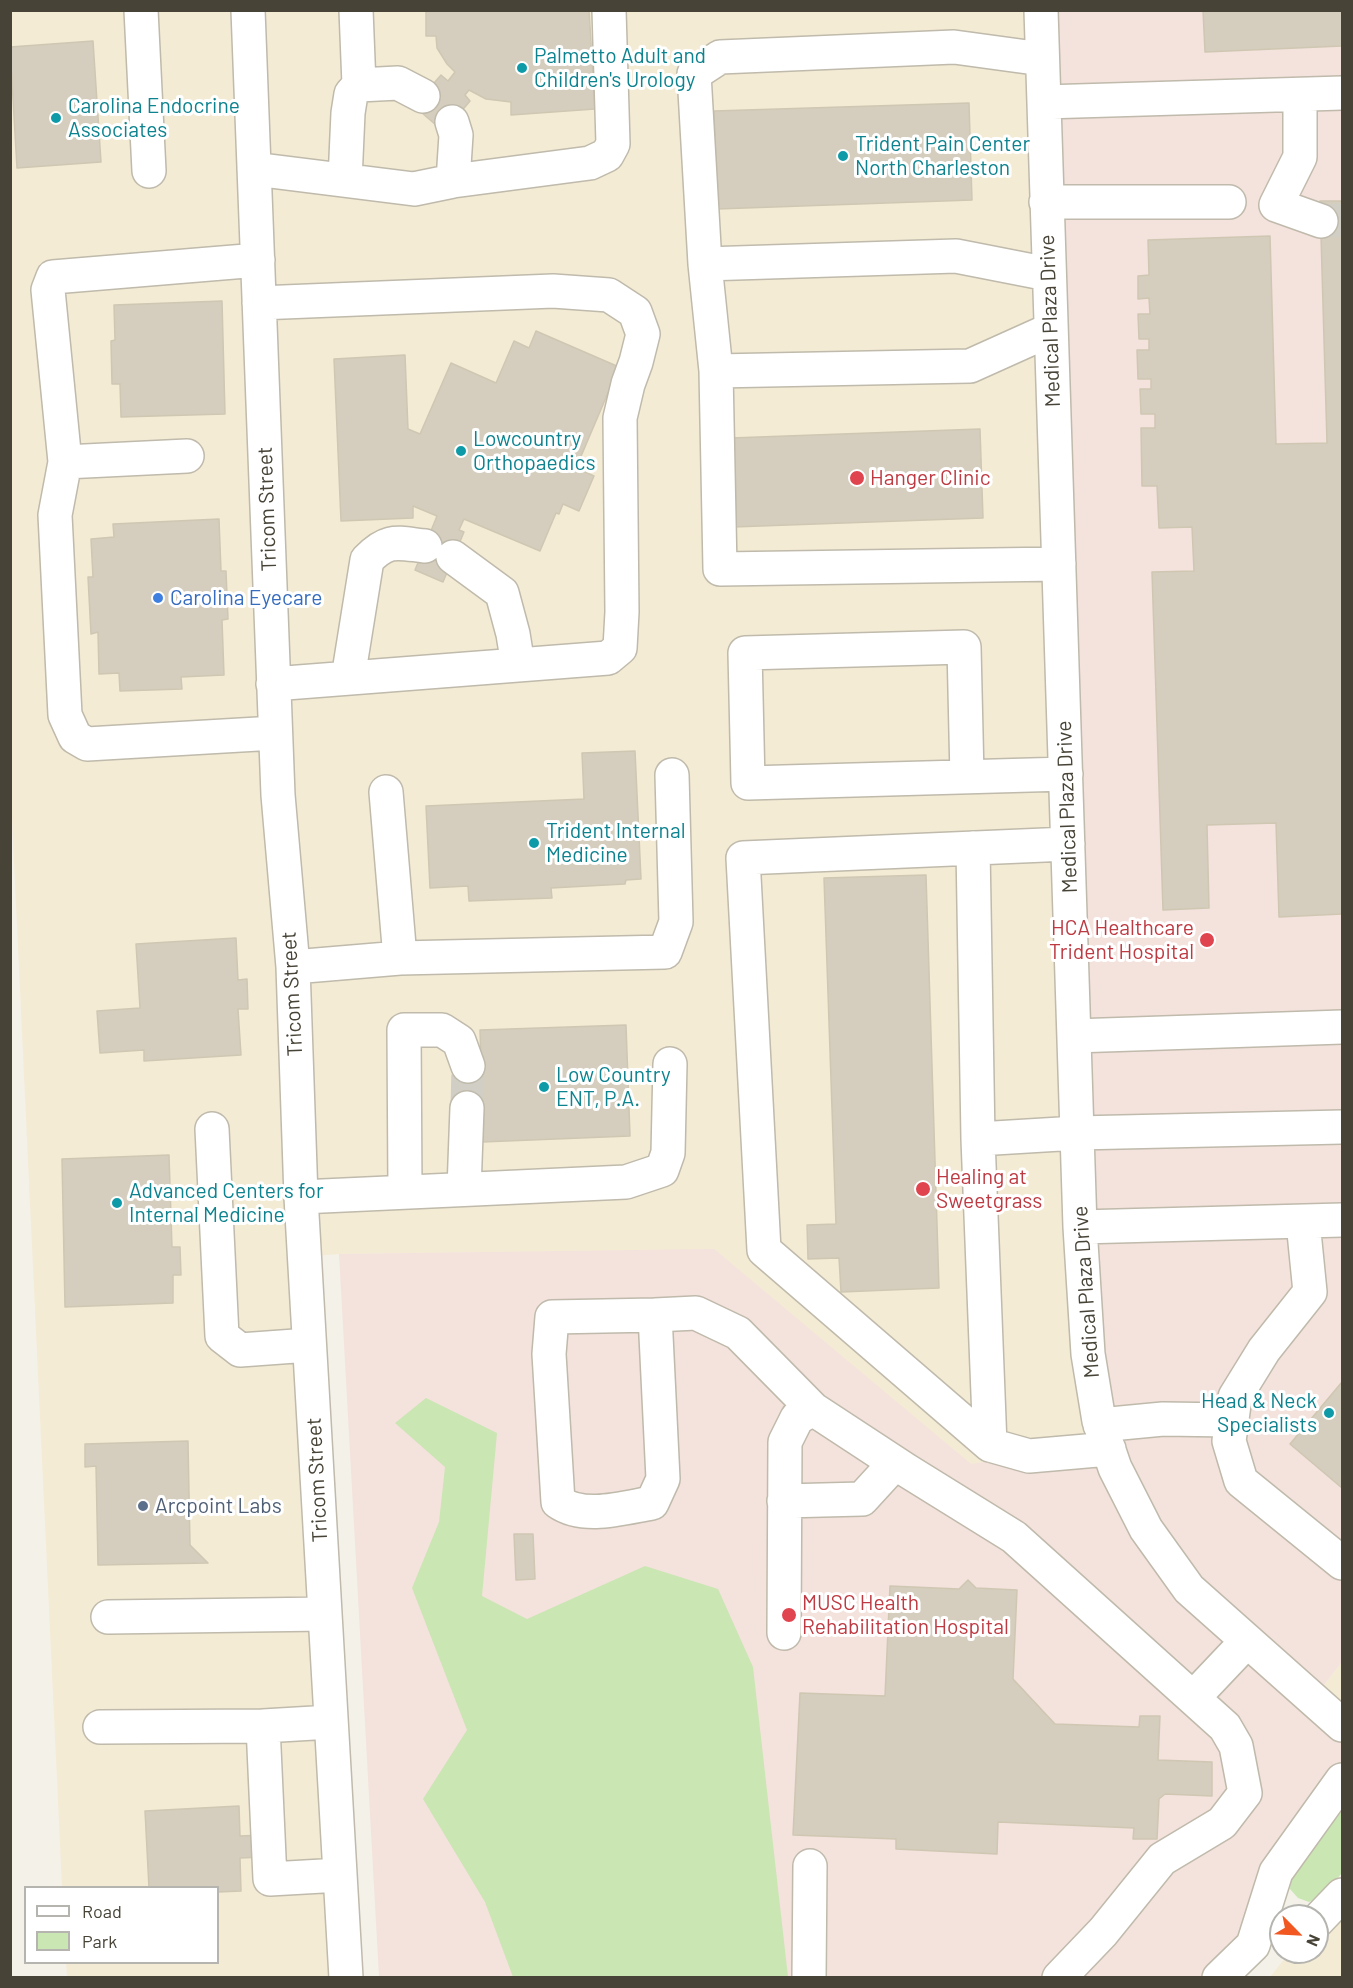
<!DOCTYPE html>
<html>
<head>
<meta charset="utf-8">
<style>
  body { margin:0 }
  #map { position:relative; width:1353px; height:1988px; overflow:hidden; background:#f4f1e9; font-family:Barlow,sans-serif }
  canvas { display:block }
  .frame { position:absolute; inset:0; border:12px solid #474337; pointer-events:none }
  .legend { position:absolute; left:24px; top:1886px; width:195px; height:78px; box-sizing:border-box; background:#fff; border:2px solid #b5b4af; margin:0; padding:8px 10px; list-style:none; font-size:18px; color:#474337 }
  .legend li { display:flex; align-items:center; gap:12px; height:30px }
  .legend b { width:30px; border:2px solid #b5b4af }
  .north { position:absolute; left:1269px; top:1904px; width:60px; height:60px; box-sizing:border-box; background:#fff; border:2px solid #b5b4af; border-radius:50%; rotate:114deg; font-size:16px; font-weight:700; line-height:24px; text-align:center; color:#474337 }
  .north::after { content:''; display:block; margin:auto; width:21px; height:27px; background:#f15822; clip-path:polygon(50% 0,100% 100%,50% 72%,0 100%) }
</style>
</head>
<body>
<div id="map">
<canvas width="1353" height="1988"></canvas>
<div class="frame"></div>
<ul class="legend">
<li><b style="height:8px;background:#fff"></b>Road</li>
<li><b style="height:16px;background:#cae6b3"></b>Park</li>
</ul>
<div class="north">N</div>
</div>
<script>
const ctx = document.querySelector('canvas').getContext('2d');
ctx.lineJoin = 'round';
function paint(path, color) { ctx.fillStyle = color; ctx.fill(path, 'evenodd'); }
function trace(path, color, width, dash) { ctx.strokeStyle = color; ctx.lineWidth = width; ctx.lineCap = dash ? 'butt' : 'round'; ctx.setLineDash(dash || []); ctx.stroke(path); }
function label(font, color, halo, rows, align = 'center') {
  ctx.font = font + ' Barlow,sans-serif'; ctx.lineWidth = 6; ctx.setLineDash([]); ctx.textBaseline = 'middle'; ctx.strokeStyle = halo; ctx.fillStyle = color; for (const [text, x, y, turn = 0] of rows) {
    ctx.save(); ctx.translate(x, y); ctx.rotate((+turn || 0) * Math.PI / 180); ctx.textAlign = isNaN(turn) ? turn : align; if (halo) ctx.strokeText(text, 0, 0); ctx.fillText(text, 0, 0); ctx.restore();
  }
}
paint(new Path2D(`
  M10 11H1041L1109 1449 1029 1456 971 1465 714 1250 339 1254 304 1257 346 1977H67L66 1963 218 1962V1888L62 1887 11 798Z
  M1342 1662V1725L1313 1699Z
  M1342 1895V1977L1269 1978 1290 1952H1317V1921Z`), '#f4ebd5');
paint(new Path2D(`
  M1041 11H1342V1662L1313 1699 1342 1725V1779L1219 1978 379 1977 339 1254 714 1249 971 1464 1029 1456 1108 1449 1099 1421Z`), '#f4e2dd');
paint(new Path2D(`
  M426 1398 497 1433 482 1596 527 1619 645 1566 718 1589 753 1667 788 1977H513L485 1902 423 1799 467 1730 412 1588 439 1522 445 1467 395 1423Z
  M1342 1811V1873L1321 1897 1309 1902 1298 1898 1290 1889 1291 1871Z`), '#cae6b3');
const building = new Path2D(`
  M426 10H589L595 109 511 115V102L486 99 469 90 465 95 470 101 444 132 414 106 441 75 448 81 455 72 447 64 437 48 436 36H426Z
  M1203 10H1342V46L1205 52Z
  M93 41 101 162 17 168 10 47Z
  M969 103 972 200 717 209 714 111Z
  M1320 201H1342V914L1279 917 1276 823 1207 825 1209 908 1163 910 1152 572 1194 571 1192 527 1159 528 1157 486H1142L1141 428H1155V414H1141L1140 389H1151V379H1138L1137 350H1149V339H1139L1138 314H1150L1149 298 1138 299V276L1149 275 1148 240 1270 236 1276 444 1327 443Z
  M222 301 225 414 121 417 120 384H112L111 341 115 340 114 305Z
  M536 331 619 367 576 468 594 476 579 511 563 504 559 514 556 513 540 551 464 519 459 530 464 532 443 582 415 570 437 516 413 506V518L341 521 334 359 405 355 408 429 420 434 451 363 496 383 514 341 529 348Z
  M980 429 983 518 733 527 731 438Z
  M219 519 221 571H226L228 619 222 620 224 675 181 677 182 689 120 691 119 673 99 674 98 632 91 634 88 577H93L91 539 114 537 113 524Z
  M635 751 641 879 626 880 625 884 551 888 552 898 469 901 468 886 430 888 426 806 584 799 582 753Z
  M926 875 939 1288 841 1292 839 1258 808 1259 807 1225 836 1224 824 878Z
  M236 938 238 980 247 979 248 1009H238L241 1055 144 1061V1050L100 1053 97 1011 140 1008 136 944Z
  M626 1025 630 1136 482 1142 461 1108 460 1067 481 1066 480 1030Z
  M169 1155 172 1247H180L181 1275H173V1303L65 1307 62 1159Z
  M1342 1382V1488L1290 1444Z
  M188 1441 190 1545 208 1563 98 1565 96 1466 85 1467V1444Z
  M514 1534H533L535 1579 516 1580Z
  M968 1580 976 1588 1017 1590 1013 1679 1055 1724 1139 1727 1140 1716H1160L1158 1760 1212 1762V1796L1165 1794 1159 1799 1157 1839H1133L1134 1828 998 1822 997 1854 896 1849V1839L793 1835 800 1693 885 1696 890 1586 959 1589Z
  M239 1806 240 1836 263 1835 264 1857 240 1858 241 1891 218 1892V1888H149L145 1811Z`);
paint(building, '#d5cebe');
trace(building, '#cfc7b2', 1.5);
trace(new Path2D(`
  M1321 221 1342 220
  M467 1108 468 1066`), '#d1cec5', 33, [33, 16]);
const minor = new Path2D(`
  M141 10 149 171
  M248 10 278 795 293 967 301 1197 346 1978
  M356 10 359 85
  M1041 10 1080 1227 1088 1354 1099 1421 1115 1468 1146 1529 1189 1589 1342 1725
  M1042 59 954 47 720 57 694 74 705 264 956 256 1048 274
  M1300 95V157L1276 205 1321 221
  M1044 102 1342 93
  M452 122 456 135 453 181
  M254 169 414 189 453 181 590 163 607 155 613 144 609 10
  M345 180 348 113 351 94 359 85 398 83 423 96
  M1046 202H1229
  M258 260 53 277 48 290 65 462 55 515 65 715 75 737 87 744 275 733
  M705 264 716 371
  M259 303 553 291 609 295 635 312 643 334 636 362 628 384 620 418 622 612 620 648 608 658 273 684
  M1050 330 970 366 716 371 720 569 1059 564
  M65 462 187 456
  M453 557 502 593 513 634 518 665
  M348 678 367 560C388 538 397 543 425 546
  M967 777 964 647 745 653 748 783 1066 774
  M386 792 400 958
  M1068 844 743 858 764 1250 990 1445 1029 1456 1109 1449
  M973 848 978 1139 1077 1133 1342 1127
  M293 967 400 958 665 952 676 922 672 775
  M1074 1036 1342 1027
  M212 1129 222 1336 240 1350 309 1345
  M978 1139 990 1445
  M464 1189 467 1108
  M405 1192 404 1030H442L459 1041 468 1066
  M301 1197 626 1182 662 1170 668 1153 670 1064
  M1303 1222 1310 1292 1264 1350 1235 1397 1229 1441 1241 1481 1342 1563
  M1080 1227 1342 1220
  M655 1315 552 1317 549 1354 558 1502C584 1520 623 1508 652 1503L663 1479 655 1315 696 1313 738 1333 813 1409
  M1100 1425 1163 1419 1231 1420
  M784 1501 862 1499 895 1463
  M108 1617 325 1614
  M784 1633 785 1442 797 1418 813 1409 906 1470 1014 1537 1225 1727 1236 1746 1245 1793 1222 1823 1162 1859 1103 1932 1059 1978
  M1193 1698 1247 1641
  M331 1722 263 1726 270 1879 340 1875
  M100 1727 263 1726
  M1317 1921 1342 1895
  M809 1978 810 1866
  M1219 1978 1253 1945 1276 1872 1342 1780`);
trace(minor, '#bfbaab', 36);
trace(minor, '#fff', 33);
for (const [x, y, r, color] of [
  [522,68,6,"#0f9aa8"],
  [56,118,6,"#0f9aa8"],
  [843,156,6,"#0f9aa8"],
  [461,451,6,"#0f9aa8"],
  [857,478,8,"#e0444e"],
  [158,598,6,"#3f7fe0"],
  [534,843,6,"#0f9aa8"],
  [1207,940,8,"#e0444e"],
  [544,1087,6,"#0f9aa8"],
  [923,1189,8,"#e0444e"],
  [117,1203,6,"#0f9aa8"],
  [1329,1413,6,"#0f9aa8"],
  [143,1506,6,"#5c6f8a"],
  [789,1615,8,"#e0444e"]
]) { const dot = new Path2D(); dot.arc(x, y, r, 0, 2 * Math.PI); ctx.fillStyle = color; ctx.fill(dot); trace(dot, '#fff', 2); }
label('21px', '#0d838f', '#fff', [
  ["Palmetto Adult and",534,56],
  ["Children's Urology",534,80],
  ["Carolina Endocrine",68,106],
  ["Associates",68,130],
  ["Trident Pain Center",855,144],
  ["North Charleston",855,168],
  ["Lowcountry",473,439],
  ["Orthopaedics",473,463],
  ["Trident Internal",546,831],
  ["Medicine",546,855],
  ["Low Country",556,1075],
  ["ENT, P.A.",556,1099],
  ["Advanced Centers for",129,1191],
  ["Internal Medicine",129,1215],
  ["Head & Neck",1317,1401,"right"],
  ["Specialists",1317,1425,"right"]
], 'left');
label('21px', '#474337', '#fff', [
  ["Medical Plaza Drive",1050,321,-92],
  ["Tricom Street",267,509,-92],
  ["Medical Plaza Drive",1067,807,-92],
  ["Tricom Street",292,994,-93],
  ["Medical Plaza Drive",1086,1292,-94],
  ["Tricom Street",317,1480,-93]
]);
label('21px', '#be3a42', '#fff', [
  ["Hanger Clinic",870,478],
  ["HCA Healthcare",1194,928,"right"],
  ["Trident Hospital",1194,952,"right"],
  ["Healing at",936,1177],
  ["Sweetgrass",936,1201],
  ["MUSC Health",802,1603],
  ["Rehabilitation Hospital",802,1627]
], 'left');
label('21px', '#366cbe', '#fff', [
  ["Carolina Eyecare",170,598]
], 'left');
label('21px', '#4e5e75', '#fff', [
  ["Arcpoint Labs",155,1506]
], 'left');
</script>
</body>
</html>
